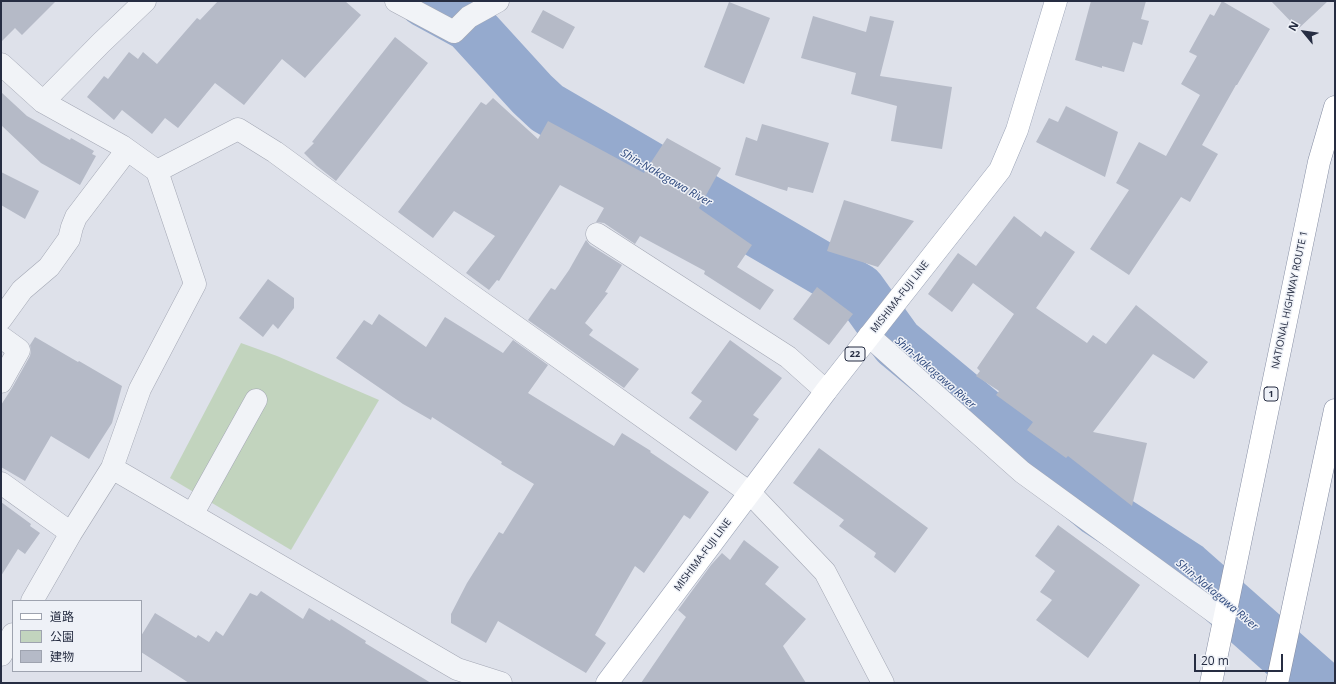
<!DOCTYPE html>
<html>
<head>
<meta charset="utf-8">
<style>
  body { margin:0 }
  #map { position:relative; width:1336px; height:684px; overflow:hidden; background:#dee1ea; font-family:"Open Sans","Noto Sans JP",sans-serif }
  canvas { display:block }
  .frame { position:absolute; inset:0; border:2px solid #262d42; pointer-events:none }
  .legend { position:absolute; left:12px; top:600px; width:130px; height:72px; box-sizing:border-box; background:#eef1f7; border:1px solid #9ea3af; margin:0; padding:5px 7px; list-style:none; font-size:12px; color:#262d42 }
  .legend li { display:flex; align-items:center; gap:8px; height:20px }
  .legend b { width:20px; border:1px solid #9ea3af }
  .north { position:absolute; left:1284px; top:12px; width:40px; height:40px; -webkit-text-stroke:3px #eef1f7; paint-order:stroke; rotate:299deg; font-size:11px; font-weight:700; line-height:16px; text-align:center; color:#262d42 }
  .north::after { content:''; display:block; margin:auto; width:14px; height:18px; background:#262d42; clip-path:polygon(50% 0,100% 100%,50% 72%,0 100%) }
  .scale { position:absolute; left:1194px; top:654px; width:89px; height:18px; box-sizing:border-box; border:2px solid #262d42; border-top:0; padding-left:5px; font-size:12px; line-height:14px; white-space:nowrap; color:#262d42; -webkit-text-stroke:3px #eef1f7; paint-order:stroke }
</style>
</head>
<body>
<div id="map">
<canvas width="1336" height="684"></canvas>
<div class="frame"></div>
<ul class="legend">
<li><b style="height:5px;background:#fff"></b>道路</li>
<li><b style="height:11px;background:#c2d4be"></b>公園</li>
<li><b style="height:11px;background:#b5bac7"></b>建物</li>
</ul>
<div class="north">N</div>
<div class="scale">20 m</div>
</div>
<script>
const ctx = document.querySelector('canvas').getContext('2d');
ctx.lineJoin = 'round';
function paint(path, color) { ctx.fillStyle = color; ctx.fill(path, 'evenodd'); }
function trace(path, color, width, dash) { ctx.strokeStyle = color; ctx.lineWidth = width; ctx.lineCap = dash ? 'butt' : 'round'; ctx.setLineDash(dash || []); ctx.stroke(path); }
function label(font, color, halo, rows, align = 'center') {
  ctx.font = font + ' "Open Sans",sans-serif'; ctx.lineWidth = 3; ctx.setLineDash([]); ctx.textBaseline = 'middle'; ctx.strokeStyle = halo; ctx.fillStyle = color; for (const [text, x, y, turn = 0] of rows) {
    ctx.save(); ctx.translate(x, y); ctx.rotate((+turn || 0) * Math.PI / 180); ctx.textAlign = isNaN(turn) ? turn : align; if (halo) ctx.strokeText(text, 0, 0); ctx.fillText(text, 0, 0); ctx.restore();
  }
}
paint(new Path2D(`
  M241 343 277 356 379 400 291 550 170 478Z`), '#c2d4be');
trace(new Path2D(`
  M425 1 469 25 532 94 547 108 859 290 897 343 1098 510 1187 568 1317 683`), '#95aace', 53);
paint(new Path2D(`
  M1 1H56L22 35 15 28 1 42Z
  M218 1H345L361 15 305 78 282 59 244 105 215 83 178 128 165 118 152 134 122 110 114 120 87 97 104 76 108 79 129 52 138 59 143 52 157 64 197 18 200 20Z
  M1091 1H1146L1141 19 1149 21 1142 45 1133 42 1124 72 1102 66V68L1075 60Z
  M1222 1 1270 29 1237 85H1236L1202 145 1218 154 1190 202 1181 197 1129 275 1090 249 1129 190 1116 183 1139 142 1166 156 1200 95 1181 84 1197 56 1189 52 1210 14 1214 16Z
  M1271 1H1328L1298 29Z
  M729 2 770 18 744 84 704 67Z
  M543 10 575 27 563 49 531 32Z
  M813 16 866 32 870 16 894 21 880 76 952 87 942 149 891 141 897 106 851 94 856 73 801 58Z
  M395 37 428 63 336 181 317 166 304 153 314 143 312 142Z
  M1 92 27 116 70 140 71 138 94 151 92 154 96 156 80 185 41 163 1 125Z
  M493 98 538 139 548 121 644 173 667 138 721 168 699 208 700 209 752 245 737 267 774 290 760 310 704 274 705 271 640 236 635 244 604 223 596 222 604 208 560 185 499 281 497 280 489 290 466 273 495 236 454 211 433 238 398 212 481 102 486 105Z
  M1066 106 1118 132 1105 177 1036 142 1049 118 1058 122Z
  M762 124 829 143 813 193 788 187 787 191 735 175 746 137 757 141Z
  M1 172 39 191 25 219 1 205Z
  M844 200 914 221 878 267 827 251Z
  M1014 216 1041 237 1045 231 1075 252 1036 308 1087 343 1093 335 1106 344 1136 305 1208 362 1194 379 1153 354 1093 432 1147 443 1132 506 1068 456 1066 458 1027 430 1033 422 996 395 999 391 976 376 980 371 977 368 1014 314 973 283 952 312 928 294 958 253 976 266Z
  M586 240 590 245 622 265 605 292 608 293 585 323 593 330 589 335 639 369 624 388 528 320 551 288 555 290 569 270Z
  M268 279 294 298V308L278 329 273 324 263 337 239 318Z
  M817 287 853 314 829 345 793 319Z
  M379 314 426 347 445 317 503 353 513 340 548 365 528 393 614 446 622 433 651 451 650 452 709 492 690 519 684 515 644 573 635 566 595 635 606 643 586 673 498 621 486 643 451 623V614L467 583 499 532 503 534 534 484 501 464 502 462 432 417 431 420 403 404 336 358 364 320 372 325Z
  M35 337 78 362 79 361 122 386 112 423 89 459 51 436 25 481 1 467V405L12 388 30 356 31 351 30 345Z
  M730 340 782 378 753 415 759 419 736 451 689 418 702 401 691 393Z
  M819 448 928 528 895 573 874 557 876 553 839 526 844 520 793 483Z
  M1 502 31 524 30 526 40 533 25 554 18 549 1 576Z
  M1058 525 1140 585 1088 658 1036 620 1052 600 1040 592 1055 571 1035 556Z
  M744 540 779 567 765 584 806 619 783 646 806 683H641L686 617 678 610 711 565 722 553 730 560Z
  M261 591 303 619 309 608 330 621 331 619 366 641 365 643 431 683H189L141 652V636L155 613 196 638 198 635 209 642 216 631 223 636 250 593 257 596Z`), '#b5bac7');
const street = new Path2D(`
  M396 1 454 32 469 17 498 1
  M1 64 43 102 122 146 157 171 195 284 140 389 112 468 71 533 32 601
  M43 102 101 43 145 1
  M157 171 238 129 275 152 461 288 750 493 825 572 883 683
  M597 234 788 357 826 391
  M1 319 22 290 49 267 69 239 72 227 76 217 127 150
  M869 336 1022 472 1224 619
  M1 337 19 350 1 382
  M112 468 457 669 501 683
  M1 483 71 533
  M192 515 256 400
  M1 655 13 634`);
const primary = new Path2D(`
  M607 683 826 391 1000 170 1017 130 1056 1`);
const highway = new Path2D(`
  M1211 683 1319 162 1335 107
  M1277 683 1335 410`);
trace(street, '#a3a7b4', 23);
trace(primary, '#9ca4b7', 23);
trace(highway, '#848ca2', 23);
trace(street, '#f1f3f7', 22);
trace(primary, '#fff', 22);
trace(highway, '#fff', 22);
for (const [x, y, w] of [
  [855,354,20],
  [1271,394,14]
]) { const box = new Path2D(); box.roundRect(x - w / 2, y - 7, w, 14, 3); ctx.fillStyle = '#eef1f7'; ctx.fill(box); trace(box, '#262d42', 1); }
label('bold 9px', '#262d42', null, [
  ["22",855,354],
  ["1",1271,394]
]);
label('10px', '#262d42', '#eef1f7', [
  ["MISHIMA-FUJI LINE",900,297,-52],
  ["NATIONAL HIGHWAY ROUTE 1",1290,300,-78],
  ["MISHIMA-FUJI LINE",703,555,-53]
]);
label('italic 11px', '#2b467b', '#eef1f7', [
  ["Shin-Nakagawa River",666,178,30],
  ["Shin-Nakagawa River",935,373,41],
  ["Shin-Nakagawa River",1217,595,40]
]);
</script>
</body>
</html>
